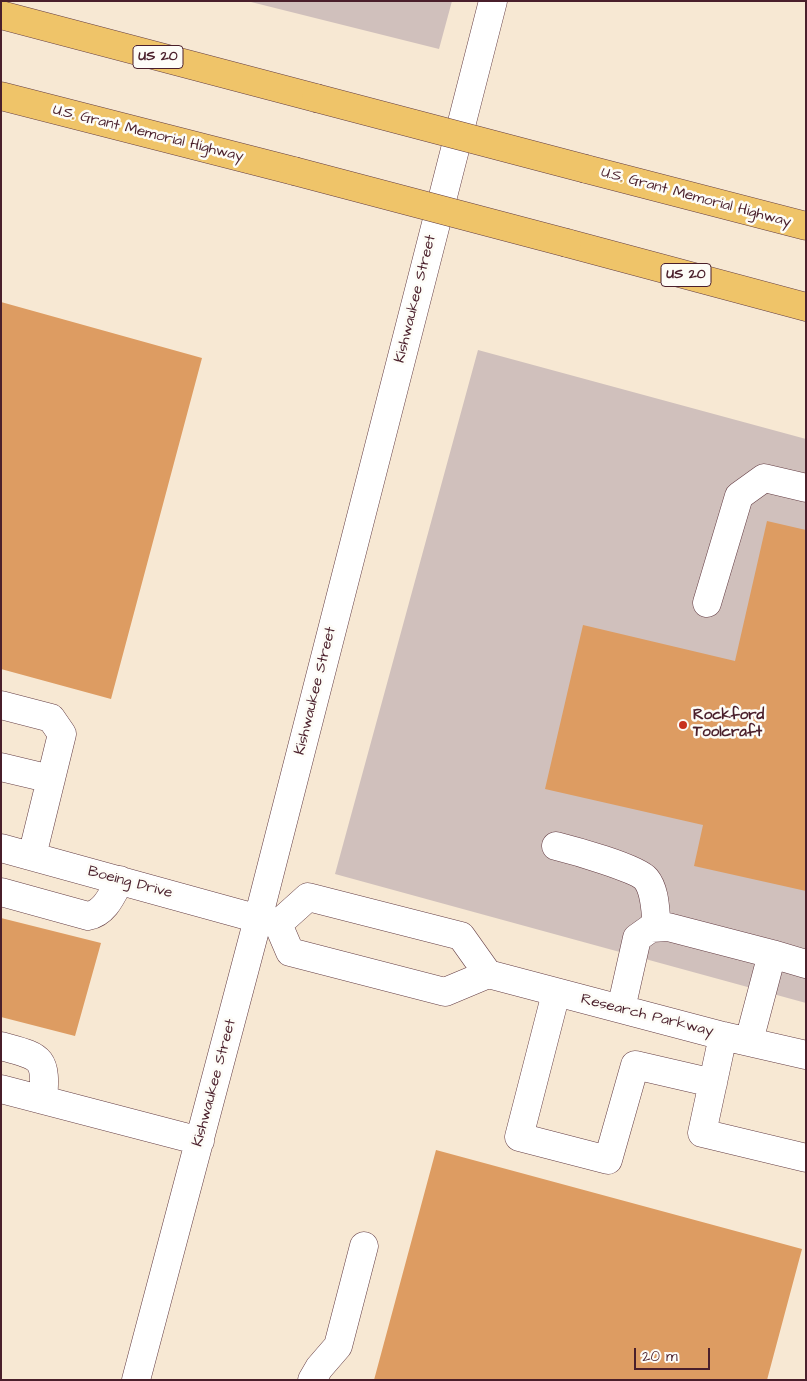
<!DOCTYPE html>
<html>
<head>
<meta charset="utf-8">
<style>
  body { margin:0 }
  #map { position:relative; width:807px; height:1381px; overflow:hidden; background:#f7e8d3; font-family:"Architects Daughter",sans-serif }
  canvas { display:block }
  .frame { position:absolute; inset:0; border:2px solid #4a1f2b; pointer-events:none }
  .scale { position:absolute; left:634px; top:1348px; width:76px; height:22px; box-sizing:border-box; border:2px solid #4a1f2b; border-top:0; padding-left:6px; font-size:15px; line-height:18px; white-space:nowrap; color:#4a1f2b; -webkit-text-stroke:4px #fdfcf7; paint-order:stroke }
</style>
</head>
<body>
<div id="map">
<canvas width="807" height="1381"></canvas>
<div class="frame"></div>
<div class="scale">20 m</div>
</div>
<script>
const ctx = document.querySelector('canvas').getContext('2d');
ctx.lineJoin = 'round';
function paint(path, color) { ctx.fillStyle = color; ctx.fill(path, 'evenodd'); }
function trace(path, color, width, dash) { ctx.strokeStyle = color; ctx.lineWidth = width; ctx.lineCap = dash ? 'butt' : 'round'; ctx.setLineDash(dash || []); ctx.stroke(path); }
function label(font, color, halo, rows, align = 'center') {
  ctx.font = font + ' "Architects Daughter",sans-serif'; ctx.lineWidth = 5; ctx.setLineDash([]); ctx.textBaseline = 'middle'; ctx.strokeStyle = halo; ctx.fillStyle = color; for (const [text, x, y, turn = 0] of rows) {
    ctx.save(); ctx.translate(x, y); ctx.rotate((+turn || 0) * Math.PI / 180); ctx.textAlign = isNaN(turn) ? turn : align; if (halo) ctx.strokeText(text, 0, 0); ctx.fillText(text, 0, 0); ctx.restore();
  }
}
paint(new Path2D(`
  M247 1H452L439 49Z
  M478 350 806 439V1003L335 874Z`), '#d0c0bc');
paint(new Path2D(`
  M1 302 202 358 111 699 1 669Z
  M767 521 806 530V891L694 866 703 825 545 789 583 625 735 661Z
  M1 918 101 943 75 1036 1 1017Z
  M436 1150 802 1249 767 1380H374Z`), '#dd9c62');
const minor = new Path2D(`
  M707 603 739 496 764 478 806 488
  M1 705 51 718 62 734 32 856
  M1 767 51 779
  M556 846C572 850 637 868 646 879 656 891 655 912 657 927
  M1 848 277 924
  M1 892 88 916C105 913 112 895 120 880
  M278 924 290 952 445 992 488 974 723 1036 806 1055
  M278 924 308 897 461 936 488 974
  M772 954 806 964
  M556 993 519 1137 608 1160 635 1065 713 1083
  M621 1009 637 938 651 928 668 927 772 954 749 1041
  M723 1036 702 1133 806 1158
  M1 1046C41 1057 47 1056 43 1100
  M1 1089 200 1141
  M136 1380 258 919 493 1
  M312 1380 319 1368 338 1346 364 1246`);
const highway = new Path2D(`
  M1 15 316 98
  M1 96 294 171
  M586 169 806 226
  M567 243 806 307`);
trace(minor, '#643d44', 29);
trace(highway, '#643d44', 29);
trace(minor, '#fff', 28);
trace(highway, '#efc469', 28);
const highwayBridge = new Path2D(`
  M316 98 586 169
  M294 171 567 243`);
trace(highwayBridge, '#643d44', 29, []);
trace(highwayBridge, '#efc469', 28);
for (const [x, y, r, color] of [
  [683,725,5,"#c8321e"]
]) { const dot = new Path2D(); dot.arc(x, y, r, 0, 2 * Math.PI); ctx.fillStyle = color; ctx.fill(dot); trace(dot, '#fdfcf7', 2); }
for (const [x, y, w] of [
  [158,57,50],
  [686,275,50]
]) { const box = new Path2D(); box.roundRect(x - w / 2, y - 11.5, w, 23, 4); ctx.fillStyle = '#fdfcf7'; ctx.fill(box); trace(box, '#4a1f2b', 1); }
label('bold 14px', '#4a1f2b', null, [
  ["US 20",158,57],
  ["US 20",686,275]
]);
label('15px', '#4a1f2b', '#fdfcf7', [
  ["U.S. Grant Memorial Highway",148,134,14],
  ["U.S. Grant Memorial Highway",696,198,15],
  ["Kishwaukee Street",416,299,-76],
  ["Kishwaukee Street",316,691,-76],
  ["Boeing Drive",130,883,15],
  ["Research Parkway",647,1016,14],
  ["Kishwaukee Street",215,1083,-75]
]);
label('bold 15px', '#4a1f2b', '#fdfcf7', [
  ["Rockford",693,716],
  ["Toolcraft",693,733]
], 'left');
</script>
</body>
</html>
